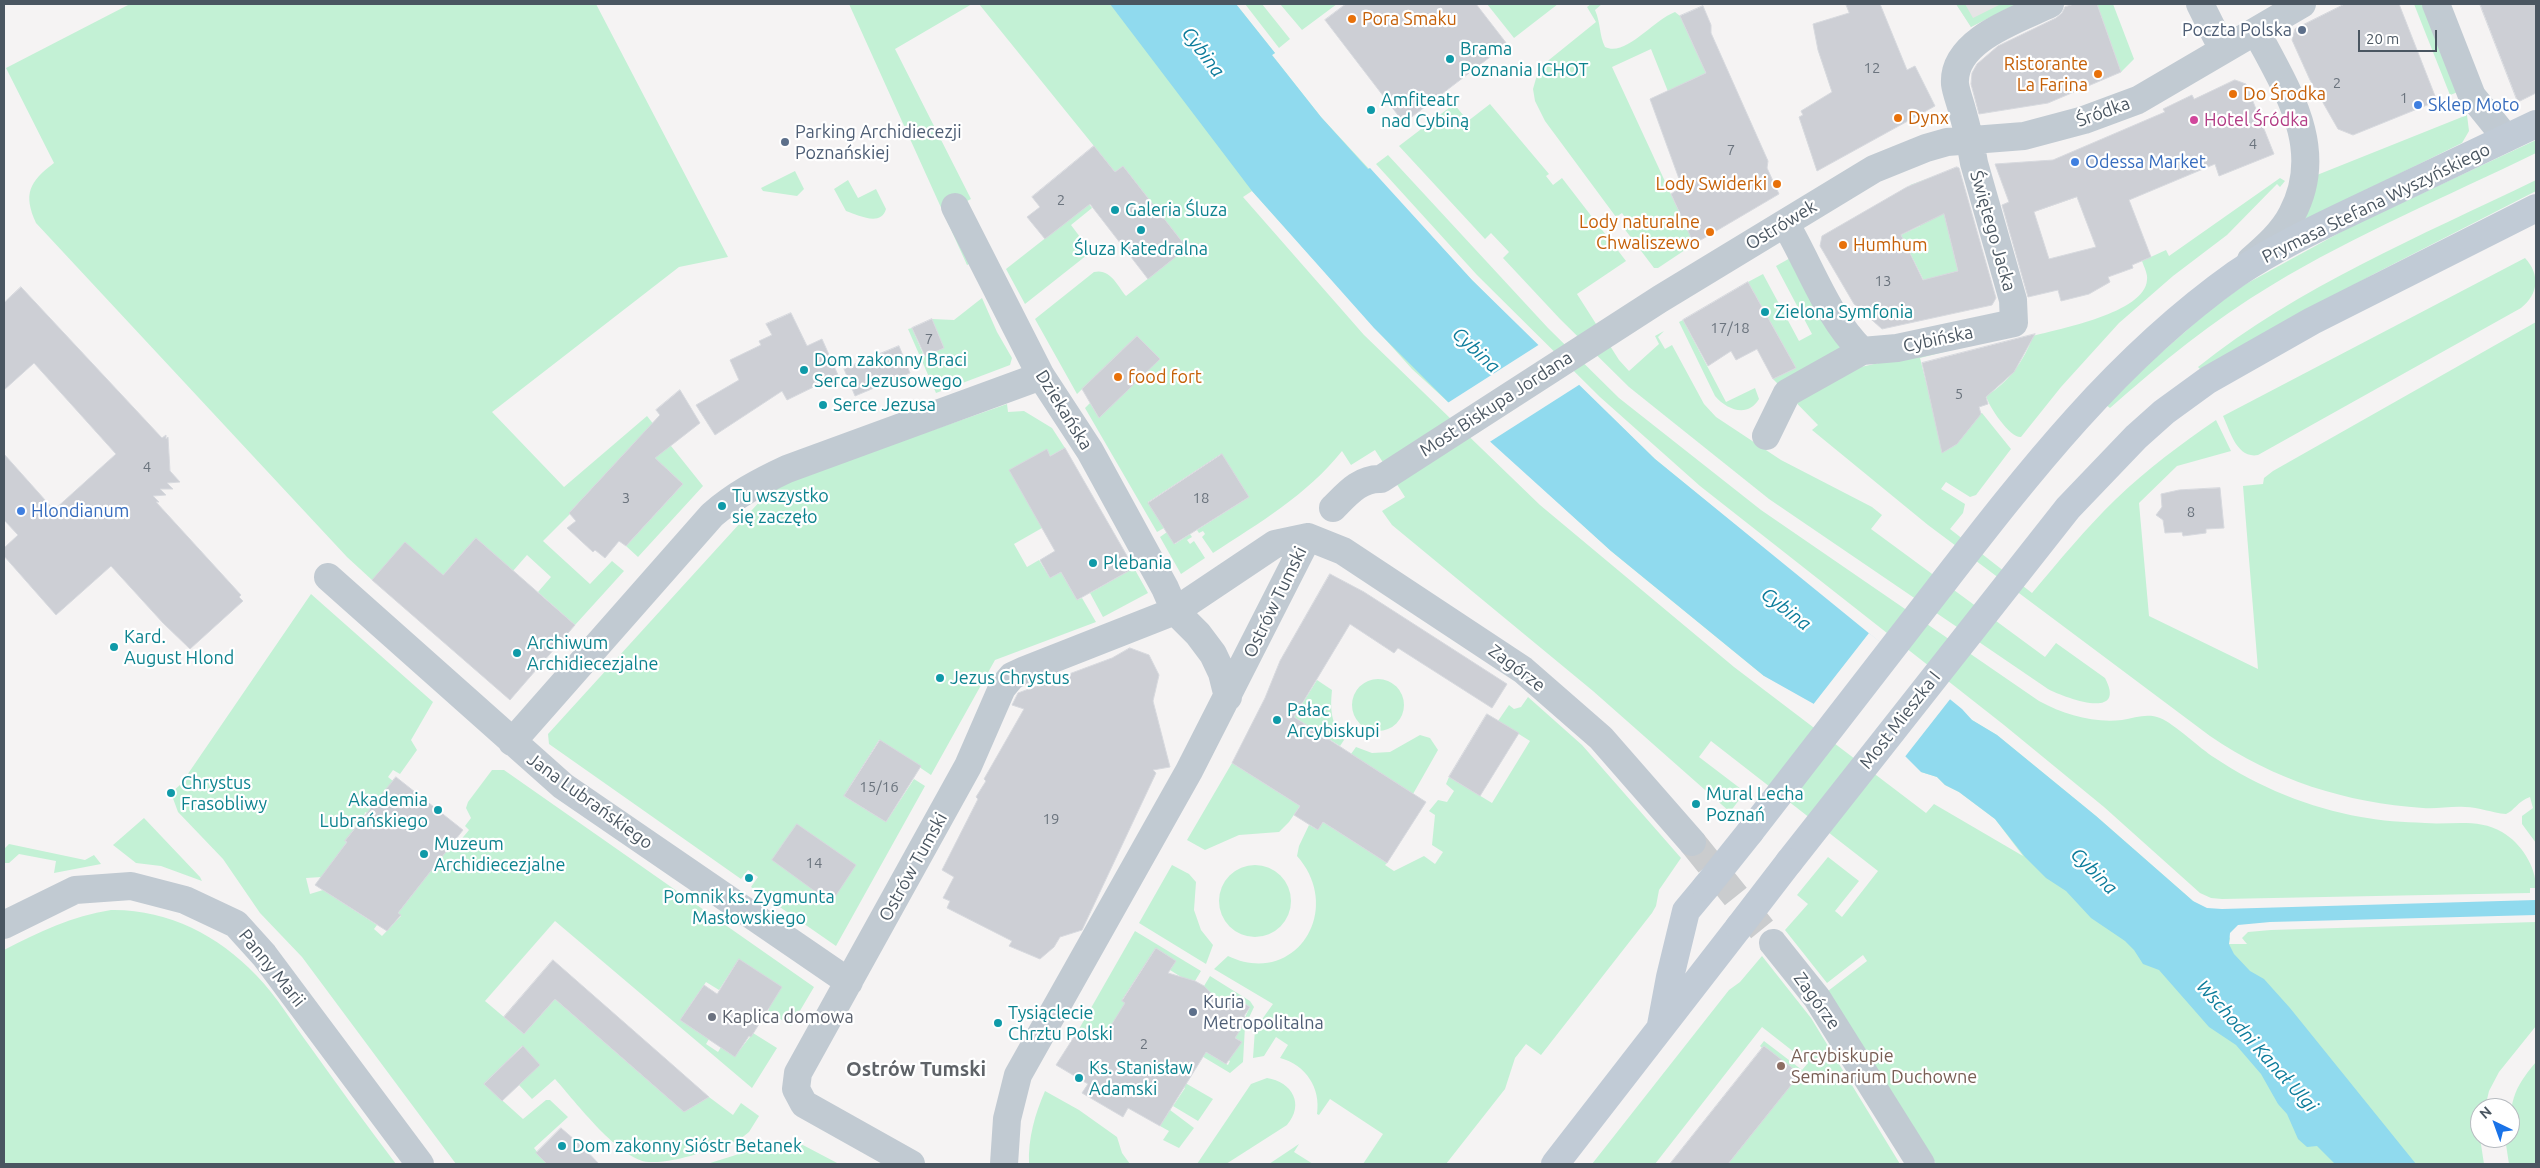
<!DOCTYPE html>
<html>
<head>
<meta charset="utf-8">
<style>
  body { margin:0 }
  #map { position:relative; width:2540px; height:1168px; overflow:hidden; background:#f5f3f3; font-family:Ubuntu,sans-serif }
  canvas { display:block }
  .frame { position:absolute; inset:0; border:5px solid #4a5661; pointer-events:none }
  .north { position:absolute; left:2470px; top:1098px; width:50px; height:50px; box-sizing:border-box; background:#fff; border:1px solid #b7bbc0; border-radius:50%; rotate:318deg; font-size:14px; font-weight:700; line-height:20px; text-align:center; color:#4a5661 }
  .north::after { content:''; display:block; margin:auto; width:18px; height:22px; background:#1a73e8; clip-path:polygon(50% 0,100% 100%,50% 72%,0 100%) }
  .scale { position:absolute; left:2358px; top:30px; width:79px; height:22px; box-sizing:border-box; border:2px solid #4a5661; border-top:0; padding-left:6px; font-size:15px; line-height:18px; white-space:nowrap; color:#4a5661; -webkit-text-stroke:4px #fff; paint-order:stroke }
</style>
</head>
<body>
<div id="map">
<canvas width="2540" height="1168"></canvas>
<div class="frame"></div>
<div class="north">N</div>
<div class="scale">20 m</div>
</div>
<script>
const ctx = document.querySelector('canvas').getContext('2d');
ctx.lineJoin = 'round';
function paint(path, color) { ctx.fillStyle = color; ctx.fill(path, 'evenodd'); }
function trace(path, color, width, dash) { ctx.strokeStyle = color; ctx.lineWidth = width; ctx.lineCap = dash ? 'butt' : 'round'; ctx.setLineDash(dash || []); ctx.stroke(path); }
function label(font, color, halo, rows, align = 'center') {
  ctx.font = font + ' Ubuntu,sans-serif'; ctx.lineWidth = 4.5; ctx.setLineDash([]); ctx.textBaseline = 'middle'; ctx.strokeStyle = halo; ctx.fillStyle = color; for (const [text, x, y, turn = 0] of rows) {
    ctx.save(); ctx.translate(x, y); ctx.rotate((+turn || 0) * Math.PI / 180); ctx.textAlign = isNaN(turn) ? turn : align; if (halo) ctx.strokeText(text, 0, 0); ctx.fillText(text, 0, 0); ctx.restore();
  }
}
paint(new Path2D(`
  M1956 4H2016L1971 27Z`), '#e6e4e5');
paint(new Path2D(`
  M130 4H596L728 257 679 267 492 412 564 487 647 416 703 486 638 557 626 546 683 484 636 441 569 513 570 514 543 541 590 584 612 561 624 571 575 625 538 592 551 577 527 555 513 571 476 538 443 575 372 580 347 557 36 223C23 194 29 182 54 163L6 68Z
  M849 4H972L895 49 971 199 955 207 971 263 967 265Z
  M979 4H1136L1500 379 1236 4 1275 53 1272 55 1321 117 1472 280 1531 339 1655 459 1828 601 1764 676 1611 551 1412 369 1252 191 1243 197 1364 335 1540 505 1734 667 1926 813 1934 804 2023 856 1995 819 1959 792 1945 785 1937 777 1921 772 1955 705 1972 720 1997 735 2096 816 2193 901 2230 938 2229 944H2247L2242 938 2248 932 2271 930 2536 922V1026L2499 1072 2489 1091 2485 1108H2480V1138L2484 1164H1936L1828 991 1867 961 1863 955 1827 983 1785 930 1808 904 1797 895 1828 857 1859 881 1835 911 1842 917 1878 871 1711 741 1699 757 1745 792 1730 812 1593 691 1392 525 1382 511 1405 497 1375 450 1351 465 1342 451C1307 495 1259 523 1213 553L1202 537 1205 534 1203 531 1199 533 1197 530 1249 497 1221 454 1148 502 1164 528 1157 532 1085 408 1090 403 1099 418 1159 359 1137 336 1077 394 1035 319 1094 272C1110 268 1117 285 1126 296L1187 248 1123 166 1115 172Z
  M1245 4H1262L1290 39 1279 48Z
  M1280 4H1337L1302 30Z
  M1487 4H1558L1514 38Z
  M1591 4H1602L1595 10C1601 24 1599 35 1605 47 1626 57 1652 21 1675 12L1680 16 1706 73 1685 83 1701 174 1651 49 1612 67 1694 244 1658 268H1654L1623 227 1629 223 1622 213 1616 217 1545 121 1535 101 1533 89 1539 68 1596 22 1587 7Z
  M1956 4H1965L1973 18 2001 4H2016L1971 27Z
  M2097 4H2113L2134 59 2121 72Z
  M2414 4H2424L2458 92 2450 95Z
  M1454 104 1468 121 1490 104 1549 174 1546 176 1553 185 1562 178 1626 261 1577 294 1619 360 1629 371 1659 344 1655 336 1664 331 1658 337 1665 349 1672 345 1704 404 1716 417 1781 460 1872 507 1882 515 1871 529 2045 657 2056 643 2105 678C2128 722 2063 697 2048 689L1769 499 1629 387 1560 319 1503 258 1509 252 1491 233 1485 239 1399 146Z
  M2467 115 2469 131 2462 143 2301 222 2317 175Z
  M2536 140V153C2448 196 2356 234 2272 285 2213 320 2161 363 2110 408L2106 405 2139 372 2210 310 2244 285 2350 227Z
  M1388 155 1548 328 1619 398 1761 510 2039 701C2065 715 2093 723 2122 720 2135 718 2147 713 2160 718 2175 724 2199 748 2215 758 2258 787 2310 808 2361 817 2382 821 2403 822 2425 823 2451 825 2479 818 2502 832 2521 843 2536 866 2536 888H2530V893L2222 899 2211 898 2200 893 2104 807 2004 725 1700 486 1600 397 1477 275 1376 164Z
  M795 171 804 189 797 196 763 191 761 188Z
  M1935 176 1958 271 1924 281 1901 235 1920 226 1910 185Z
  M2280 178 2285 181 2280 187 2277 184 2227 235 2173 276 2119 323 2061 387 2021 437C2010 438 1989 407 1986 396 2009 382 2024 361 2033 336 2058 329 2145 313 2147 280 2148 274 2144 267 2142 261L2166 250 2169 256Z
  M848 180 858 198 876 189 886 209C881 227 858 215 846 211L834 189Z
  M2536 180V191L2374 274 2200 369 2198 367C2299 286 2421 236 2536 180Z
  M1089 204 1092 208 1071 225 1086 245 1087 255 1025 304 1006 269Z
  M1792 257 1852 369 1936 350H1952L1920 358 1937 426 1982 413 2011 449 1976 495 1970 497 1946 482 1941 489 1965 504 1963 513 1950 529 2032 593C2059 561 2086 528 2116 499 2147 469 2181 444 2216 420L2231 451 2177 466 2139 503 2149 616 2258 669 2243 486 2263 484 2264 478 2273 471 2536 322V843L2522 824V816L2533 808 2530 797C2518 801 2514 811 2506 814 2492 813 2479 807 2465 807 2451 806 2437 809 2423 808 2346 803 2274 780 2210 736L1928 525 1812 430 1818 425 1773 379 1796 368 1748 282 1763 274 1799 341 1812 334 1776 266Z
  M2525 258C2540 274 2539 294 2521 308L2258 455C2237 459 2230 431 2223 416Z
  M982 298 997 332 1012 358 1010 365 936 393 908 329 912 328 924 356 944 348 932 319 954 320Z
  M1683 320 1726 402 1755 388 1759 399C1748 418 1727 410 1715 396L1679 322Z
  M1007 404 1008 412 1024 411 1052 428 1065 448 1050 456 1047 450 1042 528 1014 544 1027 567 1039 560 1050 578 1061 572 1077 600 1082 598 1096 622 995 660 931 775 879 740 844 796 886 822 914 779 925 786 836 946 751 887 758 877 748 870 741 879 549 744 548 734 762 499 772 491 771 487Z
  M1167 532 1175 544 1190 534 1192 537 1187 540 1190 544 1194 541 1205 558 1181 574 1160 537Z
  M1134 568 1148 593 1103 617 1090 593Z
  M311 594 433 702 411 740 417 750 400 774 393 770 388 777 393 781 369 814 365 812 364 817 345 841 347 842 322 877 306 878 310 894 323 890 377 925 374 929 382 936 401 916 398 913 451 845 454 848 469 830 465 826 471 818 466 808 468 802 492 770H504L814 987 791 1026 768 1011 769 1009 739 959 719 990 706 982 680 1020 709 1039 706 1044 718 1052 721 1047 735 1056 753 1033 777 1048 752 1088 555 921 485 1001 524 1034 555 999 684 1112 709 1097 733 1115 741 1103 759 1116 749 1132 739 1140C710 1149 679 1163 649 1162 620 1161 575 1101 555 1079L532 1099 519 1085 539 1065 522 1046 484 1084 523 1119 546 1100H550L568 1117 534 1148 547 1164H456L302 957 260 913 223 859 178 812 171 793 181 784Z
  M1352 705a26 26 0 1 1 52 0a26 26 0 1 1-52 0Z
  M1317 680 1332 690C1330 710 1331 723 1344 740L1340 746 1294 717Z
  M1528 697 1582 745 1681 858 1659 890 1656 906 1652 913 1541 1055 1526 1044 1515 1058 1505 1089 1446 1164H1363L1383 1134 1330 1099 1319 1115 1317 1114C1321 1088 1306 1065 1280 1058L1288 1045 1276 1037 1264 1056 1253 1058 1255 1029 1273 1004 1214 969 1228 956C1295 988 1345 910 1297 856L1299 846 1309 825 1318 830 1323 822 1387 863 1385 865 1394 871 1424 856 1435 864 1443 852 1432 845 1435 815 1429 811 1438 800 1447 802 1454 791 1446 784 1449 777 1492 803 1530 741 1498 721 1509 705 1514 709 1521 707Z
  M1420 735 1430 738 1438 750 1413 794 1351 754 1356 747 1372 753 1390 752Z
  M1232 763 1300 806 1289 822 1279 832 1239 835 1205 850 1187 840Z
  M144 818 200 877 202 881 161 866 136 863 113 845Z
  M9 844 85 860 94 855 101 864 54 873 56 861 19 854 9 863H5L4 849Z
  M1219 901a36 36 0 1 1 72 0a36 36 0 1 1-72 0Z
  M1172 865 1189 874 1196 882 1194 910 1201 930 1213 945 1206 964 1139 923Z
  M111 910C167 909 218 935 256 975 277 996 293 1024 311 1048 339 1087 367 1126 396 1164H4V950C39 932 72 916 111 910Z
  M1135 931 1201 971 1195 981 1186 980 1170 970 1175 961 1156 948 1122 1000 1126 1003 1103 1041 1079 1029Z
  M1762 956 1811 1018 1900 1164H1728L1799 1074 1764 1046 1762 1048 1760 1046 1764 1041 1802 1070 1808 1063 1762 1027 1655 1164H1592L1729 990 1740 982Z
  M1210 976 1250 1001 1254 1007 1245 1026 1243 1062 1230 1073 1185 1046 1167 1029 1228 1065 1230 1061 1223 1057 1242 1042 1235 1038 1250 1007 1231 995 1225 1004 1208 994 1204 986Z
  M2536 1062V1164H2509L2505 1138H2510C2510 1103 2512 1090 2536 1062Z
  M1145 1065 1168 1073 1213 1099 1198 1121 1173 1106 1185 1088Z
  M1267 1078C1292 1082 1305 1104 1287 1125L1226 1164H1197L1251 1084Z
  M1045 1091 1079 1110 1117 1137 1122 1153 1130 1164H1029C1028 1138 1035 1114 1045 1091Z
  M1170 1110 1194 1128 1179 1148 1163 1140 1169 1131 1160 1126Z
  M771 1144H801L839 1164H707Z
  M1299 1144 1294 1152 1313 1164H1269Z`), '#c3f1d5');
paint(new Path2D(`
  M1110 4H1236L1275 53 1272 55 1321 117 1368 169 1370 168 1472 280 1655 459 1962 709 1972 720 1997 735 2096 816 2193 901 2207 908 2222 909 2536 900V915L2270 922 2238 925 2230 933 2229 944 2234 954 2250 971 2264 979 2290 1008 2416 1164H2335L2317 1146 2307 1147 2298 1139 2287 1114 2278 1104 2261 1074 2236 1045 2209 1027 2159 970 2143 964 2134 950 2125 941 2091 918 2066 891 2046 878 2025 857 1995 819 1959 792 1945 785 1937 777 1921 772 1903 754 1764 676 1611 551 1464 418 1374 328 1252 191Z`), '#90daee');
paint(new Path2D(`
  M1540 344 1582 383 1488 443 1446 404Z
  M1869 633 1951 698 1904 758 1812 706Z`), '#f5f3f3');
const building = new Path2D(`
  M1346 4H1476L1507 44 1404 123 1325 20Z
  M1846 4H1880L1907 70 1915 66 1935 106 1817 171 1799 117 1803 115 1801 111 1832 92 1818 50 1813 24 1849 13Z
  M2075 4H2097L2121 72 2048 103 1979 114 1971 84 1972 73 1977 64 1998 46 2056 18 2062 13 2065 7Z
  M2345 4H2399L2437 101 2353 135 2338 129 2310 80 2292 40 2295 29Z
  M2480 4H2536V93L2518 102Z
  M1703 6 1711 25V33L1768 161 1767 168 1779 194 1694 244 1671 194 1682 187 1650 99 1706 73 1680 16Z
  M2235 80 2246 84 2274 154 2219 176 2215 164 2129 200 2151 257 2132 265 2133 268 2108 277 2110 282 2089 294 2061 301 2058 290 2028 297 2002 205 2009 202 1995 164 2053 160 2165 112 2163 109 2192 95 2194 99ZM2077 197 2096 247 2049 259 2034 212Z
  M1094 146 1115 172 1123 166 1187 248 1148 279 1090 204 1045 239 1027 217 1040 207 1032 197Z
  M1957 167 1959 168 1996 298 1992 305 1882 329 1854 304 1820 246 1822 236 1907 187ZM1944 214 1958 271 1923 280 1901 235Z
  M1748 282 1796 368 1773 379 1757 349 1736 360 1731 351 1708 366 1683 320Z
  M21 287 162 438 166 435V439L168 437 170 471 180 482 167 483 173 489H160L166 495 153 496 159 502H156L241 595 239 597 243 601 190 649 163 623 111 566 56 615 4 556V548L18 535 4 520V454L54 510 116 454 34 363 4 390V303Z
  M791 313 807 346 822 339 838 375 787 400 782 391 715 435 696 405 739 380 730 360 761 345 759 341 772 335 766 324Z
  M932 319 944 348 925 356 912 328Z
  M2035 334 2014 372 1986 397 1988 404 1979 407 1981 414 1957 444 1942 453 1922 363Z
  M1137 336 1160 359 1099 418 1082 389Z
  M899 346 910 373 855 396 844 369Z
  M680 390 700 423 655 458 683 484 626 546 619 541 605 558 595 550 593 552 567 528 576 521 569 513 660 415 656 410Z
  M1065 448 1134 568 1077 600 1061 572 1050 578 1040 560 1055 551 1009 470 1047 449 1050 456Z
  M1222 454 1249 497 1174 544 1148 503Z
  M2220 488 2224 528 2206 529V533L2183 536 2182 532 2165 533 2163 520 2156 515 2162 507 2161 494 2179 490Z
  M476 538 575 625 510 700 372 580 405 542 443 575Z
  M1330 574 1364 592 1507 684 1492 708 1398 648 1394 653 1350 624 1294 717 1426 802 1387 863 1323 822 1318 830 1294 815 1300 806 1232 763 1265 698 1280 661Z
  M1130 648 1149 655 1159 675 1153 701 1170 767 1153 770 1156 773 1082 930 1060 937 1054 947 1040 959 1009 946 1012 941 947 908 950 901 943 898 954 877 942 870 978 799 976 797 986 781 984 779 1024 709 1012 705 1018 693 1112 658Z
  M1487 714 1519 733 1480 796 1449 777Z
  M880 740 921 766 886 822 844 796Z
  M396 777 463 830 398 913 401 915 387 931 315 885 347 842 345 841Z
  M797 824 856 865 831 903 772 860Z
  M1156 948 1176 961 1168 973 1195 981 1204 986 1224 1007 1231 995 1250 1007 1244 1016 1247 1019 1235 1038 1242 1042 1226 1064 1206 1052 1160 1126 1128 1108 1123 1117 1082 1093 1088 1084 1056 1065 1079 1029 1102 1040 1125 1003 1122 1001Z
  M739 959 782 987 751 1037 749 1036 735 1057 680 1020 704 985 717 994Z
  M553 960 667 1060 709 1097 684 1112 555 999 524 1034 504 1017Z
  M523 1046 540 1065 502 1101 484 1084Z
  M1764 1046 1800 1074 1728 1164H1670Z
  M561 1128 583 1147 599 1164H547L536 1153Z`);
paint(building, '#cdcfd5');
trace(building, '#d7d9de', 1);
trace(new Path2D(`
  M1692 842 1773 943`), '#caccce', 28, [28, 14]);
trace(new Path2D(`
  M2200 4 2223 50
  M2436 4 2472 96 2506 138
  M955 207 1041 376 1090 451 1165 588 1175 611 1198 634 1213 654 1222 673 1228 697
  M1785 223C1810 265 1827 317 1862 351
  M2251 260C2266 247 2283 232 2292 214 2327 148 2286 89 2256 31
  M1766 436 1787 393 1862 351 1897 348 2014 323 2013 300 1974 163C1971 144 1967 128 1962 110 1960 102 1956 92 1955 84 1952 40 2019 19 2050 4
  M1333 508C1347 494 1360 478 1381 479L1660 299 1874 169 1926 148 1947 142 2024 136 2084 120 2138 100 2302 4
  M1308 537 1343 551 1523 670 1601 738 1692 842
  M328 577 563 786 849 982
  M512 742 712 515C735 495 759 482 787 469L1041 376
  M4 925 75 890 131 886 185 900 236 924 264 955 420 1164
  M1773 943 1817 998 1921 1164
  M911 1164 804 1104 796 1089 798 1073 968 766 1002 688 1012 676 1025 670 1175 611 1275 544 1308 537
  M1004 1164 1007 1119 1018 1075 1189 771 1308 537`), '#c1cad2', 28);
trace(new Path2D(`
  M1750 832C1813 751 1876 669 1939 588 2028 473 2116 359 2236 274 2273 249 2315 229 2355 210 2415 181 2476 153 2536 124
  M1789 862 2068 508 2136 437 2164 412 2208 380 2312 321 2536 208
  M1661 1025 1670 977 1686 911 1706 887
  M1555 1164 1739 927`), '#c1cbd6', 28);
trace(new Path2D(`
  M1706 887 1750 832
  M1739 927 1789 862`), '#c1cbd6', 28);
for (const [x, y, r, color] of [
  [1352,19,5,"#e8710a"],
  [2302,30,5,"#5c6f8a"],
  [1450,59,5,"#0f9aa8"],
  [2098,74,5,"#e8710a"],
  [2233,94,5,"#e8710a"],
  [2418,105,5,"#3f7fe0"],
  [1371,110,5,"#0f9aa8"],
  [1898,118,5,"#e8710a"],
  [2194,120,5,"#d1479c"],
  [785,142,5,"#5c6f8a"],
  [2075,162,5,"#3f7fe0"],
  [1777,184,5,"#e8710a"],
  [1115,210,5,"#0f9aa8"],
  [1141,230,5,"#0f9aa8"],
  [1710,232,5,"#e8710a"],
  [1843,245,5,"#e8710a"],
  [1765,312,5,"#0f9aa8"],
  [804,370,5,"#0f9aa8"],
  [1118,377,5,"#e8710a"],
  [823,405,5,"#0f9aa8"],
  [722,506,5,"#0f9aa8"],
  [21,511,5,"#3f7fe0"],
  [1093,563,5,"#0f9aa8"],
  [114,647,5,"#0f9aa8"],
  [517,653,5,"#0f9aa8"],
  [940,678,5,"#0f9aa8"],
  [1277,720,5,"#0f9aa8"],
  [171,793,5,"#0f9aa8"],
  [1696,804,5,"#0f9aa8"],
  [438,810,5,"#0f9aa8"],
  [424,854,5,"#0f9aa8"],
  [749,878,5,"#0f9aa8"],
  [1193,1012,5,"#5c6f8a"],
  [712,1017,5,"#6b7280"],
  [998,1023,5,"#0f9aa8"],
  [1781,1066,5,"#8d6e63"],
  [1079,1078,5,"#0f9aa8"],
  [562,1146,5,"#0f9aa8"]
]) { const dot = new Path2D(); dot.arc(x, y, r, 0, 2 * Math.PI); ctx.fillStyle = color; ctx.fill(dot); trace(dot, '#fff', 2); }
label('15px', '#6b747e', null, [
  ["12",1872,68],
  ["2",2337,83],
  ["1",2404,98],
  ["4",2253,144],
  ["7",1731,150],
  ["2",1061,200],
  ["13",1883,281],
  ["17/18",1730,328],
  ["7",929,339],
  ["5",1959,394],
  ["4",147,467],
  ["3",626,498],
  ["18",1201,498],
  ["8",2191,512],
  ["15/16",879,787],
  ["19",1051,819],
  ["14",814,863],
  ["2",1144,1044]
]);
label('18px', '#c56008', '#fff', [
  ["Pora Smaku",1362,19],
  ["Ristorante",2088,64,"right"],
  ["La Farina",2088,85,"right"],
  ["Do Środka",2243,94],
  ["Dynx",1908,118],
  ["Lody Swiderki",1767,184,"right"],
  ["Lody naturalne",1700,222,"right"],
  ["Chwaliszewo",1700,243,"right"],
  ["Humhum",1853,245],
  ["food fort",1128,377]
], 'left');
label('18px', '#4e5e75', '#fff', [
  ["Poczta Polska",2292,30,"right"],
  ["Parking Archidiecezji",795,132],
  ["Poznańskiej",795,153],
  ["Kuria",1203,1002],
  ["Metropolitalna",1203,1023]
], 'left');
label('18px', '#0d838f', '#fff', [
  ["Brama",1460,49],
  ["Poznania ICHOT",1460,70],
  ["Amfiteatr",1381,100],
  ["nad Cybiną",1381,121],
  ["Galeria Śluza",1125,210],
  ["Śluza Katedralna",1141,249,"center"],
  ["Zielona Symfonia",1775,312],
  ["Dom zakonny Braci",814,360],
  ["Serca Jezusowego",814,381],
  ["Serce Jezusa",833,405],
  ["Tu wszystko",732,496],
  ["się zaczęło",732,517],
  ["Plebania",1103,563],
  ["Kard.",124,637],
  ["August Hlond",124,658],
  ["Archiwum",527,643],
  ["Archidiecezjalne",527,664],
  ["Jezus Chrystus",950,678],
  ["Pałac",1287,710],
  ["Arcybiskupi",1287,731],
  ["Chrystus",181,783],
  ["Frasobliwy",181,804],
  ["Mural Lecha",1706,794],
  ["Poznań",1706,815],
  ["Akademia",428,800,"right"],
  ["Lubrańskiego",428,821,"right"],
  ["Muzeum",434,844],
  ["Archidiecezjalne",434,865],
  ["Pomnik ks. Zygmunta",749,897,"center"],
  ["Masłowskiego",749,918,"center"],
  ["Tysiąclecie",1008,1013],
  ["Chrztu Polski",1008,1034],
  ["Ks. Stanisław",1089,1068],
  ["Adamski",1089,1089],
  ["Dom zakonny Sióstr Betanek",572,1146]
], 'left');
label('18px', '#366cbe', '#fff', [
  ["Sklep Moto",2428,105],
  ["Odessa Market",2085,162],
  ["Hlondianum",31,511]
], 'left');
label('18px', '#4a5661', '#fff', [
  ["Śródka",2103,112,-20],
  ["Prymasa Stefana Wyszyńskiego",2376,203,-26],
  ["Ostrówek",1781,225,-31],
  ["Świętego Jacka",1993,231,74],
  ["Cybińska",1938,339,-12],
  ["Most Biskupa Jordana",1496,404,-33],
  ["Dziekańska",1064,410,58],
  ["Ostrów Tumski",1275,602,-64],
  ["Zagórze",1517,668,37],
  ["Most Mieszka I",1900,720,-52],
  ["Jana Lubrańskiego",590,801,36],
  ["Ostrów Tumski",913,867,-61],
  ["Panny Marii",272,968,51],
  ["Zagórze",1817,1001,54]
]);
label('18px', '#b23c85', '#fff', [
  ["Hotel Śródka",2204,120]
], 'left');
label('18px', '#5b616d', '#fff', [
  ["Kaplica domowa",722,1017]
], 'left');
label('18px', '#785e54', '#fff', [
  ["Arcybiskupie",1791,1056],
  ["Seminarium Duchowne",1791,1077]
], 'left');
label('italic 19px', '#0c7c9b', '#fff', [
  ["Cybina",1203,52,53],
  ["Cybina",1476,350,43],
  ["Cybina",1786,609,38],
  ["Cybina",2094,871,45],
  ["Wschodni Kanał Ulgi",2257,1046,48]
]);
label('bold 20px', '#5f6368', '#fff', [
  ["Ostrów Tumski",916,1069]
]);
</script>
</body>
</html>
